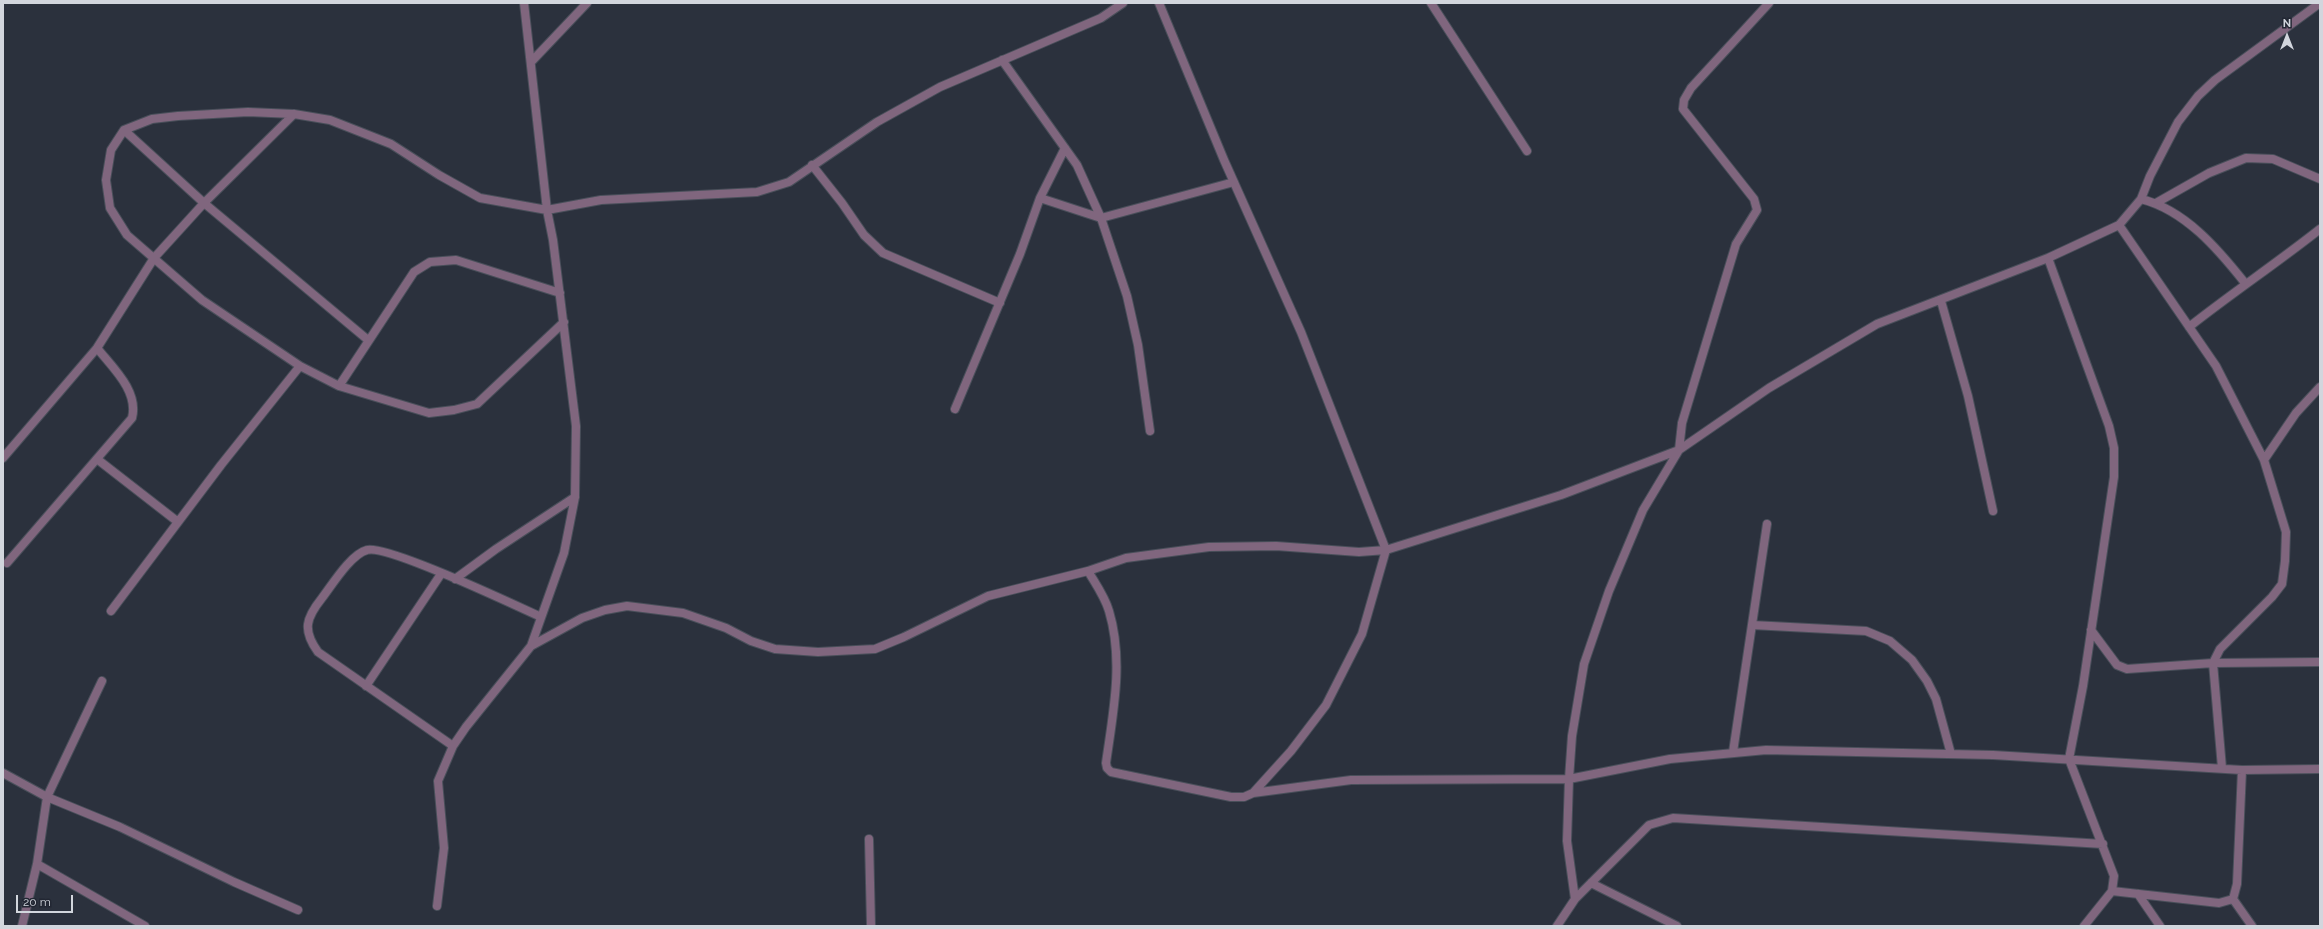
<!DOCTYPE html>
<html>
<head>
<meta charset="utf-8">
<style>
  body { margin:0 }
  #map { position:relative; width:2323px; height:929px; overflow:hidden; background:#2b313d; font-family:Raleway,sans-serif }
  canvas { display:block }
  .frame { position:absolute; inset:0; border:4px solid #d2d6dd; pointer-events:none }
  .north { position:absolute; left:2267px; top:16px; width:40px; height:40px; -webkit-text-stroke:3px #222733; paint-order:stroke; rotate:0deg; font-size:11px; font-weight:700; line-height:16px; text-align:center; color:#d2d6dd }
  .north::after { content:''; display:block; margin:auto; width:14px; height:18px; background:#d2d6dd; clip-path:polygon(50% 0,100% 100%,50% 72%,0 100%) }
  .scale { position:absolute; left:16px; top:895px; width:57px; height:18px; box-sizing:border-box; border:2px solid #d2d6dd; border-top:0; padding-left:5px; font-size:12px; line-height:14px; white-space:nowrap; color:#d2d6dd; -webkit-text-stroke:3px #222733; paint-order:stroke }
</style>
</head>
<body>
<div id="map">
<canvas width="2323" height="929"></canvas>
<div class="frame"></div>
<div class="north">N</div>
<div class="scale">20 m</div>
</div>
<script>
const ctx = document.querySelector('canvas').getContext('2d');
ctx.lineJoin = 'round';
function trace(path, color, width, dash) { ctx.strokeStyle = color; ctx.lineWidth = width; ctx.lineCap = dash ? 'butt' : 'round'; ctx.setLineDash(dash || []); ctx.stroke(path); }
const minor = new Path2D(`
  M1431 3 1527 151
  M1002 60 1077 165 1101 218 1127 296 1138 345 1150 431
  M532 61 587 3
  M124 130 204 203 368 340
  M812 165 842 203 864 235 883 253 1000 303
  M1040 198 1101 218 1234 182
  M2141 199C2185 210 2218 249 2245 283
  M2156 203 2209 173 2246 158 2273 159 2320 179
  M2119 225 2216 366 2264 460 2286 532 2285 561 2282 584 2272 597 2220 649 2213 663 2222 768
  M2048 258 2109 426 2114 448V477L2083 686 2069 759 2114 876 2112 891 2084 926
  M1941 301 1968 396 1993 511
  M2189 327C2232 293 2277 263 2320 229
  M300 366 202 300 127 235 110 208 106 180 111 150 124 130 152 119 178 116 248 112 294 114 330 120 391 144 439 175 480 198 547 210 601 200 757 192 789 182 877 122 940 87 1101 18 1123 3
  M339 386 414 272 430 262 456 260 560 293
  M955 409 1020 254 1040 198 1065 148
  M3 458 97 348 154 258 204 203 294 114
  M97 459 178 522
  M2264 460 2296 413 2320 387
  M7 563 132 418C139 391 112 367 97 348
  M1088 571C1095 583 1105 597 1109 611 1124 661 1113 713 1106 763L1107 768 1111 772 1231 797H1244L1253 793 1291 751 1326 705 1362 634 1386 550 1301 332 1224 160 1159 3
  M455 579 496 549 575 497
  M111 611 221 465 300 366 339 386 429 413 454 410 477 404 564 322
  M1752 625 1866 631 1890 641 1912 660 1927 681 1936 699 1951 754
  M2091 630 2117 665 2127 669 2213 663 2320 662
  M531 646 582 618 605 610 627 606 683 613 726 628 751 641 775 649 818 652 875 649 904 637 988 596 1088 571 1126 558 1209 547 1276 546 1359 552 1386 550 1561 495 1679 450 1769 388 1877 324 2048 258 2119 225 2141 199 2150 176 2178 122 2198 96 2215 80 2320 3
  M366 686 441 574
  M453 746 318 652C302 630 306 618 322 598 332 585 351 554 367 550 386 544 515 605 541 617
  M1733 752 1767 524
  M3 773 47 797 120 827 234 882 298 910
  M1253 793 1351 780 1569 779 1670 759 1766 750 1993 755 2242 770 2320 769
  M869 839 871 926
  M37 864 145 926
  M1591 883 1677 926
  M2112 891 2219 903 2233 899 2237 884 2242 770
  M2138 894 2160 926
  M1575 899 1649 825 1673 818 2103 844
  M2233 899 2252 926
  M437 906 444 848 438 781 453 746 466 727 531 646 564 553 575 497 576 426 553 240 547 210 524 3
  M22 926 37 864 47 797 102 681
  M1557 926 1575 899 1567 841 1569 779 1572 736 1584 664 1609 591 1643 510 1679 450 1682 423 1736 244 1757 210 1754 199 1683 109 1684 100 1691 88 1769 3`);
trace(minor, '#494f5a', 10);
trace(minor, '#80667e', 8);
</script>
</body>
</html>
